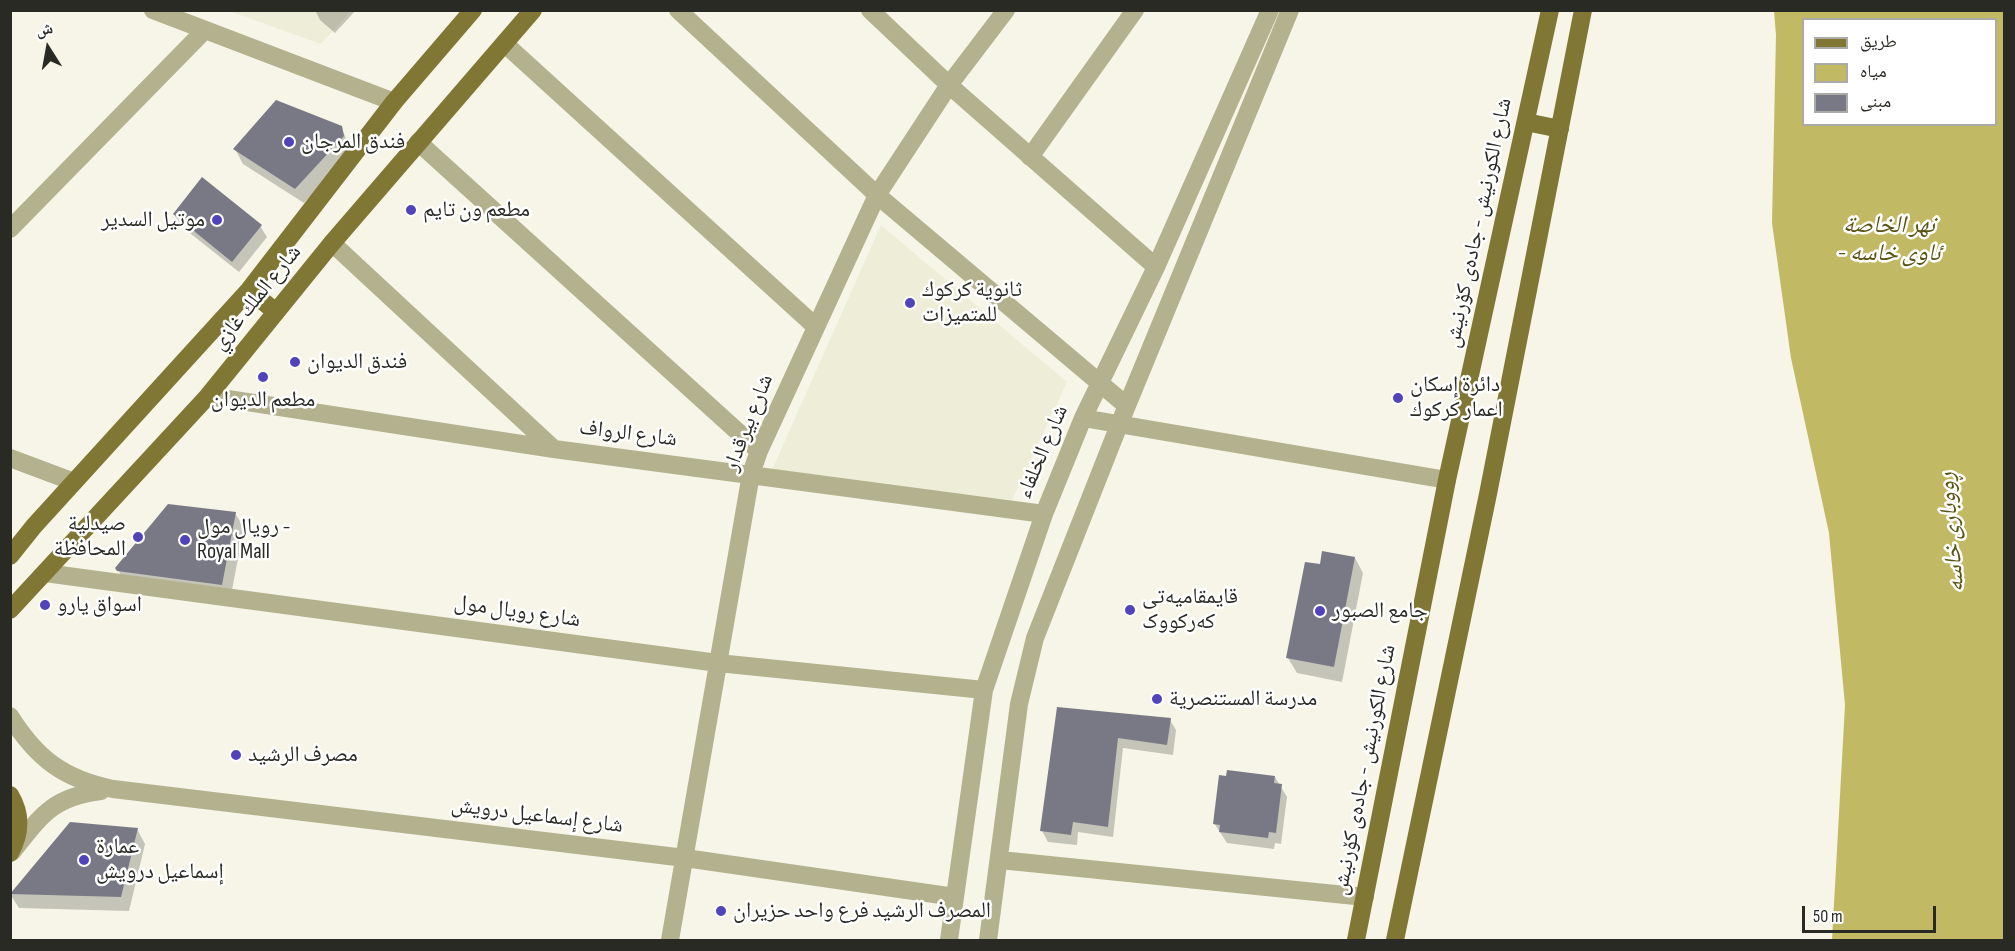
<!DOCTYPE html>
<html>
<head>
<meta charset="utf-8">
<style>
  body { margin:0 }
  #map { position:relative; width:2015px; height:951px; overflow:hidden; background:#f6f5e7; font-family:"Sofia Sans Condensed","Noto Naskh Arabic",sans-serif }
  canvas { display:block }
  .frame { position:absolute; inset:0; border:12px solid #2a2a24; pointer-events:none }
  .legend { position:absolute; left:1802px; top:18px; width:195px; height:108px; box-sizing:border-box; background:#fff; border:2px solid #aaaaa7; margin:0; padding:8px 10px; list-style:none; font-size:18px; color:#2a2a24 }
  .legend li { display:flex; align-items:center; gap:12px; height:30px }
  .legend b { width:30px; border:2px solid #aaaaa7 }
  .north { position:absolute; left:18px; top:18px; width:60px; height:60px; -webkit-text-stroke:4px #fff; paint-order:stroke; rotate:349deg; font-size:16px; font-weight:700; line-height:24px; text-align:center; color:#2a2a24 }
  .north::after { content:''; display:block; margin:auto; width:21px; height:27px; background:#2a2a24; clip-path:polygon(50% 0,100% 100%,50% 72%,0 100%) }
  .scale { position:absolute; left:1802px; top:906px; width:134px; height:27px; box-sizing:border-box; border:3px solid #2a2a24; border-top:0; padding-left:8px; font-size:18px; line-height:21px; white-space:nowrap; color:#2a2a24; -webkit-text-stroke:4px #fff; paint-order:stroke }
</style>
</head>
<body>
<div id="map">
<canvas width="2015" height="951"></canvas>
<div class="frame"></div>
<ul class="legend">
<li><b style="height:8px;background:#7f7733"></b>طريق</li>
<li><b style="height:16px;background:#c2b965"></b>مياه</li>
<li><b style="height:16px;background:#787985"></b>مبنى</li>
</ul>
<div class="north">ش</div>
<div class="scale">50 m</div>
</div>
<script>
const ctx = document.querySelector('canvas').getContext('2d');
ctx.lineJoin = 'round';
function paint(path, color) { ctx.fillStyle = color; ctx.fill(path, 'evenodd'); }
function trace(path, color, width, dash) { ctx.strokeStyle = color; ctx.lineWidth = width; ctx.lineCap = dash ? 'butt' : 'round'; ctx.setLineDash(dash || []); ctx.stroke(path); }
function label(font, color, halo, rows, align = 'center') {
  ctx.font = font + ' "Sofia Sans Condensed","Noto Naskh Arabic",sans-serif'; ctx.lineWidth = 5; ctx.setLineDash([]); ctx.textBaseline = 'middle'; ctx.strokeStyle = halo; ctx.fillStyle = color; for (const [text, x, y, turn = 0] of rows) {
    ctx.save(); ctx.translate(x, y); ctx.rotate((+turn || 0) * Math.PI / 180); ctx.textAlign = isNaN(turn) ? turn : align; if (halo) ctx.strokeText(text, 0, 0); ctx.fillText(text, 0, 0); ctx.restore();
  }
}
paint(new Path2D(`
  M229 11 351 10V11L321 44Z
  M881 225 1067 382 1012 500 771 472Z`), '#eeedd7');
paint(new Path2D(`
  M1774 11H2004V940H1832L1845 705 1829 533 1791 358 1772 223 1776 35ZM1804 20H1996V124H1804Z`), '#c2b965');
paint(new Path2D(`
  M315 10H356L335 33 320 20Z
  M341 127 352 152 304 203 243 164 235 149Z
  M174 214 260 226 267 237 239 272 181 226Z
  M235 513 244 528 230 600 127 586 117 568Z
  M1355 558 1363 573 1342 682 1297 673 1288 658 1321 566Z
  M1058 709 1170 720 1176 730 1173 755 1123 748 1113 837 1078 832 1077 845 1048 842 1042 831Z
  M1275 777 1287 797 1281 844 1275 843 1274 849 1227 843 1214 823Z
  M137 829 145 844 129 911 19 908 10 894Z`), '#0003');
paint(new Path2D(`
  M276 100 342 126 344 136 295 189 233 149Z
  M202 177 262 225 232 262 173 214Z
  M168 504 236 512 222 585 117 571 115 568Z
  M1322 551 1355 557 1334 667 1286 658 1305 562 1320 564Z
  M1057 707 1171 718 1167 745 1118 738 1108 827 1073 822 1071 835 1040 831Z
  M1227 770 1275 776 1274 783 1282 784 1276 833 1269 832 1268 838 1219 832 1220 825 1213 824 1219 775 1226 776Z
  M70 822 138 828 121 897 10 894Z`), '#787985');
trace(new Path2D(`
  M153 10 394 102
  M678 10 877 195 1127 406
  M870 10 949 85 1156 267
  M505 44 815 326
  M418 142 759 451
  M1030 157 1135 10
  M10 229 204 31
  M332 243 554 449
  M208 396 554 449 1044 514
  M1083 418 1447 480
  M10 458 74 482
  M45 573 718 663 984 690
  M10 716C37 759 64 779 113 789L685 858 955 897
  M12 852C41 816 52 797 101 791
  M1000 860 1365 897
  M670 940 751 474 759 451 877 195 949 85 1006 10
  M949 940 984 690 1044 514 1083 418 1156 267 1270 10
  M988 940 1019 704 1035 638 1119 425 1290 10`), '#b4b18e', 18);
trace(new Path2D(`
  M1526 122 1560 129
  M249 290 276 312
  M10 556 34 526 249 290 394 102 473 10
  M10 610 208 396 332 243 533 10
  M10 795C22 815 21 833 10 853
  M1356 940 1447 480 1550 10
  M1395 940 1488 494 1583 10`), '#7f7733', 18);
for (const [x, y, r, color] of [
  [289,142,6,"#5143ba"],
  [411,210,6,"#5143ba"],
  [217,220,6,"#5143ba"],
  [910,303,6,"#5143ba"],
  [295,362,6,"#5143ba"],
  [263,377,6,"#5143ba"],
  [1398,398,6,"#5143ba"],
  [138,537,6,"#5143ba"],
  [185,540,6,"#5143ba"],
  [45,605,6,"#5143ba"],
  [1130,610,6,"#5143ba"],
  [1320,611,6,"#5143ba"],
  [1157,699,6,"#5143ba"],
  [236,755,6,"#5143ba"],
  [84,860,6,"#5143ba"],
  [721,911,6,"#5143ba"]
]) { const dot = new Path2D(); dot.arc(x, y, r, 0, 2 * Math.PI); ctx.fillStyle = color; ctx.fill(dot); trace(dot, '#fff', 2); }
label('22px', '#2a2a24', '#fff', [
  ["فندق المرجان",301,142],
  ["مطعم ون تايم",423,210],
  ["موتيل السدير",205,220,"right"],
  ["ثانوية كركوك",922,290],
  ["للمتميزات",922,315],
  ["فندق الديوان",307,362],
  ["دائرة إسكان",1410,385],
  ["اعمار كركوك",1410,410],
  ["مطعم الديوان",263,400,"center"],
  ["صيدلية",126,524,"right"],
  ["المحافظة",126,549,"right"],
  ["رويال مول -",197,527],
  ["Royal Mall",197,552],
  ["قایمقامیەتی",1142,597],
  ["کەرکووک",1142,622],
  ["اسواق يارو",57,605],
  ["جامع الصبور",1332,611],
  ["مدرسة المستنصرية",1169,699],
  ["مصرف الرشيد",248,755],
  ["عمارة",96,847],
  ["إسماعيل درويش",96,872],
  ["المصرف الرشید فرع واحد حزیران",733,911]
], 'left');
label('22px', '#2a2a24', '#fff', [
  ["شارع الكورنيش - جادەی کۆرنیش",1479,223,-78],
  ["شارع الملك غازي",257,298,-51],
  ["شارع بيرقدار",749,423,-69],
  ["شارع الرواف",628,434,7],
  ["شارع الخلفاء",1043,452,-67],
  ["شارع رويال مول",517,612,8],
  ["شارع الكورنيش - جادەی کۆرنیش",1365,770,-79],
  ["شارع إسماعيل درويش",537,816,7]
]);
label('italic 24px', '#5a5414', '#fff', [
  ["نهر الخاصة",1889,226],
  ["- ئاوی خاسە",1889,254],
  ["ڕووباری خاسە",1952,532,-95]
]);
</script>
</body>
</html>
